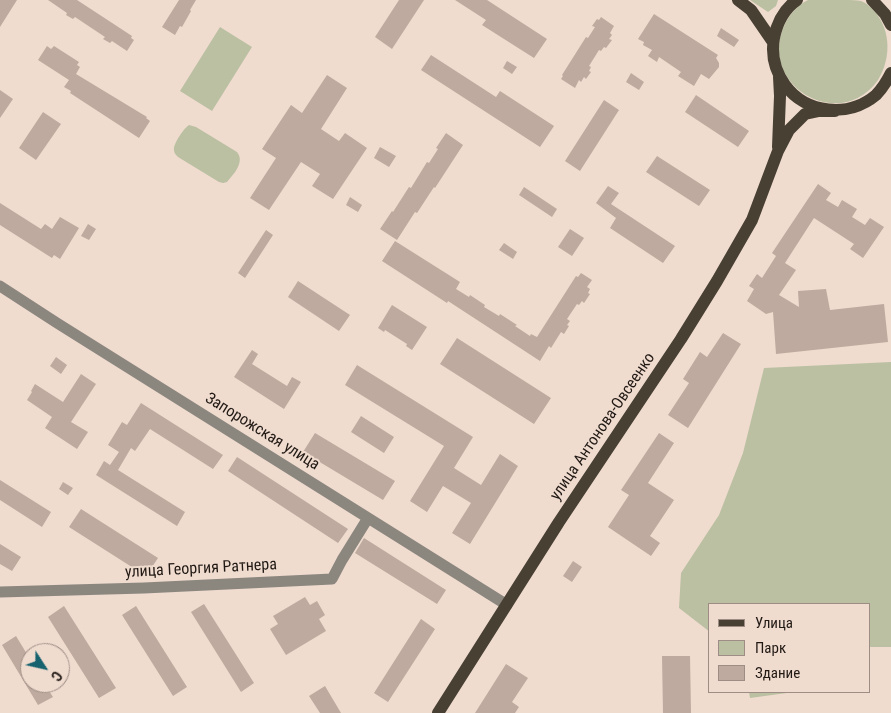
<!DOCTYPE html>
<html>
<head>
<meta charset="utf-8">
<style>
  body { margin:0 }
  #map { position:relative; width:891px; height:713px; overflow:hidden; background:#f0dbcf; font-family:"Roboto Condensed",sans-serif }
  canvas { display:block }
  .legend { position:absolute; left:708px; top:603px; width:162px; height:90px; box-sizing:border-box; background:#f0dbcf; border:1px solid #9d8d84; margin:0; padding:6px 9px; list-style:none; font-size:15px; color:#201914 }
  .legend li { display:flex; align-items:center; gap:10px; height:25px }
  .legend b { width:25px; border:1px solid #9d8d84 }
  .north { position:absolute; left:20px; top:643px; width:50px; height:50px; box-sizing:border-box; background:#f0dbcf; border:1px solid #9d8d84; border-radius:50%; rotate:125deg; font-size:14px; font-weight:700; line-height:20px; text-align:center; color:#201914 }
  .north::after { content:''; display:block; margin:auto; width:18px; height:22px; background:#16626e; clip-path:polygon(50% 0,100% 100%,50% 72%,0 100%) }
</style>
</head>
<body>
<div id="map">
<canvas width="891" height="713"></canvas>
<ul class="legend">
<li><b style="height:6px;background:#474033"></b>Улица</li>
<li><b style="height:14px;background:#bac0a1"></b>Парк</li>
<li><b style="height:14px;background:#beaa9e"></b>Здание</li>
</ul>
<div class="north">С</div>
</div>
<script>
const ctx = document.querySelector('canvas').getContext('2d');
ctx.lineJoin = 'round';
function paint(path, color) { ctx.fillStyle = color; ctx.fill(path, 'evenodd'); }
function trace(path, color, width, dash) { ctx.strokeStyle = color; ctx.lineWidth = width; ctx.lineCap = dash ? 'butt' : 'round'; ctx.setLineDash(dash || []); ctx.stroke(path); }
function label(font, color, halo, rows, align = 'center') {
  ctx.font = font + ' "Roboto Condensed",sans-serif'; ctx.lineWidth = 4; ctx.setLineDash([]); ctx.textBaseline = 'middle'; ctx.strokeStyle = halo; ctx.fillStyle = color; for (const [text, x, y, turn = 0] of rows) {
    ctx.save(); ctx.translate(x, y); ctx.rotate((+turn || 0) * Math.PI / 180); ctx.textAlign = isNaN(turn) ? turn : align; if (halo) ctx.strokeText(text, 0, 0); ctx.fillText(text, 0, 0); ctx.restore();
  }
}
paint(new Path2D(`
  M750 0H778L776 6 768 12Z
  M808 0C821 0 833 0 846 0 851 0 857 0 861 1 867 3 871 8 876 13 891 32 891 59 878 80 840 134 756 85 785 24 790 14 798 5 808 0Z
  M220 27 252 47 212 111 180 91Z
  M189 125 196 127 237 152C245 162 234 174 227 182L223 183 219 182 178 157C176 155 174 153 174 150 173 144 184 128 189 125Z
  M891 362V647H870V604H710V632L679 608 681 573 719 515 743 453 764 368Z
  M749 692H794L750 698Z`), '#bac0a1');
paint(new Path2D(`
  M0 0H17L0 27Z
  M48 0H77L132 36 131 38 134 40 127 51 112 41 110 43 103 39 105 37 75 17 73 19 66 15 67 13Z
  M179 0H196L190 10 191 11 182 27 180 26 175 35 162 27Z
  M399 0H424L392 49 375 37Z
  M455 0H487L547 39 534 58 482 25 486 20Z
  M654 14 718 55 716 58 719 63V67L709 79 701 74 694 86 678 76 681 72 659 57 657 62 648 56 652 50 643 45 644 42 638 39Z
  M601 17 614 26 610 33 612 35 609 39 612 40 606 48 604 47 601 51 599 50 589 66 591 67 589 71 591 72 586 79 584 77 581 82 579 80 575 88 561 79 563 76 562 75 586 37 588 38 595 27 592 26 597 19 599 20Z
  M721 28 739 40 734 47 717 36Z
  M47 46 51 49 54 46 79 62 77 65 80 67 76 74 147 117 146 118 150 121 139 138 70 93 71 91 64 87 69 80 38 60Z
  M431 55 496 97 500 91 554 126 540 147 421 70Z
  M507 61 517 67 512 74 503 68Z
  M631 73 644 82 639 90 626 82Z
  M327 75 347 88 321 129 339 141 345 133 367 148 333 199 312 186 320 174 301 162 269 210 250 198 276 158 262 149 291 105 302 113Z
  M0 90 13 99 0 118Z
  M696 95 749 131 738 147 685 112Z
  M604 100 619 110 580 171 565 161Z
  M43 112 61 124 36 160 19 148Z
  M446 133 463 145 435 188 434 187 417 213 415 212 397 240 380 229 392 211 393 212 409 187 411 188 427 162 429 163 438 149 436 148Z
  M380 147 396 156 389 167 374 158Z
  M657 156 710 190 699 206 646 172Z
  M818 184 831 193 826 200 838 207 842 200 857 209 852 217 865 225 870 218 884 227 863 258 850 249 854 244 814 218 785 263 796 270 779 295 799 307 798 291 826 289 830 310 884 304 888 342 776 354 773 312 766 314 747 301 754 289 749 286 757 274 762 278 776 256 772 253Z
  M608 186 619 193 611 204 675 246 663 263 610 228 616 218 596 203Z
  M524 187 557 209 552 217 519 195Z
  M350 197 362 205 358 212 346 205Z
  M0 203 41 229 45 224 52 229 60 217 79 228 60 259 54 255 52 258 0 225Z
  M88 224 96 229 89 240 81 236Z
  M570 229 584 238 572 256 558 247Z
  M266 230 273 235 245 278 238 273Z
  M395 241 460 282 456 289 469 297 470 295 485 305 484 307 499 316 500 314 517 325 515 326 530 336 531 334 537 337 576 276 578 277 581 273 592 280 587 287 590 289 588 293 590 294 584 303 582 301 579 305 577 304 567 319 570 321 567 325 569 326 564 334 561 332 551 348 549 346 540 361 448 301 447 303 382 261Z
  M504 243 517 252 513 259 499 250Z
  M298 281 350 315 339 331 288 297Z
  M392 305 427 327 412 350 406 346 407 344 385 330 384 332 378 328Z
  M723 333 741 344 688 428 668 415 689 383 683 379 700 352 707 357Z
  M457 338 551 398 534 424 440 364Z
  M252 350 258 354 252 364 287 386 292 377 301 382 284 409 234 377Z
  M56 357 67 365 61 374 50 366Z
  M357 365 473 437 454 468 481 485 500 454 518 466 470 544 452 533 471 503 443 486 427 512 410 501 444 446 345 385Z
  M81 374 96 384 71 422 88 432 77 449 45 428 52 417 27 400 32 392 31 391 35 384 63 402Z
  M141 403 223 455 213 469 150 429 135 451 131 448 118 470 185 512 177 526 96 475 104 461 110 465 119 452 108 445 122 422 127 425Z
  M361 416 394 437 384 453 351 432Z
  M315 433 395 481 383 500 303 452Z
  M659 433 674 443 648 483 674 500 650 536 660 543 651 556 608 527 629 495 621 490Z
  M237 457 348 529 338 543 228 471Z
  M0 480 51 512 42 527 0 500Z
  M63 482 73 488 68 495 59 489Z
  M81 509 158 558 146 576 69 527Z
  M364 538 446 590 437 604 355 553Z
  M0 544 21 557 12 571 0 564Z
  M573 561 582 567 572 582 563 576Z
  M305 597 310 605 317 601 325 615 319 619 326 631 286 655 270 629 278 624 273 616Z
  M204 604 254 683 241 692 191 612Z
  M64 606 116 688 99 698 48 617Z
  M136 606 187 687 173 696 122 615Z
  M421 619 435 629 388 702 374 693Z
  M16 636 30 659V683H44L53 697 38 705 2 645Z
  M662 656H690L691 713H663Z
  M506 664 528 678 512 702 519 707 515 713H475Z
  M325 686 341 713H320L309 696Z`), '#beaa9e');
trace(new Path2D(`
  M0 286 57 323 507 605
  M0 592 144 588 332 579 342 560 368 518`), '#8b877f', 11);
trace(new Path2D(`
  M738 0 751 10 773 42
  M797 0C784 9 777 23 774 38 771 55 775 71 785 85 806 114 849 118 876 95 882 89 887 81 891 73
  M872 0 885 14 891 25
  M778 147 780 96 779 77
  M438 713 559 522 681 339 717 281 752 220 778 151 789 130 805 114 819 111H835`), '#474033', 12);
label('16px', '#201914', '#f0dbcf', [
  ["улица Антонова-Овсеенко",603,427,-56],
  ["Запорожская улица",262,432,32],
  ["улица Георгия Ратнера",201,569,-3]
]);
</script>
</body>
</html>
